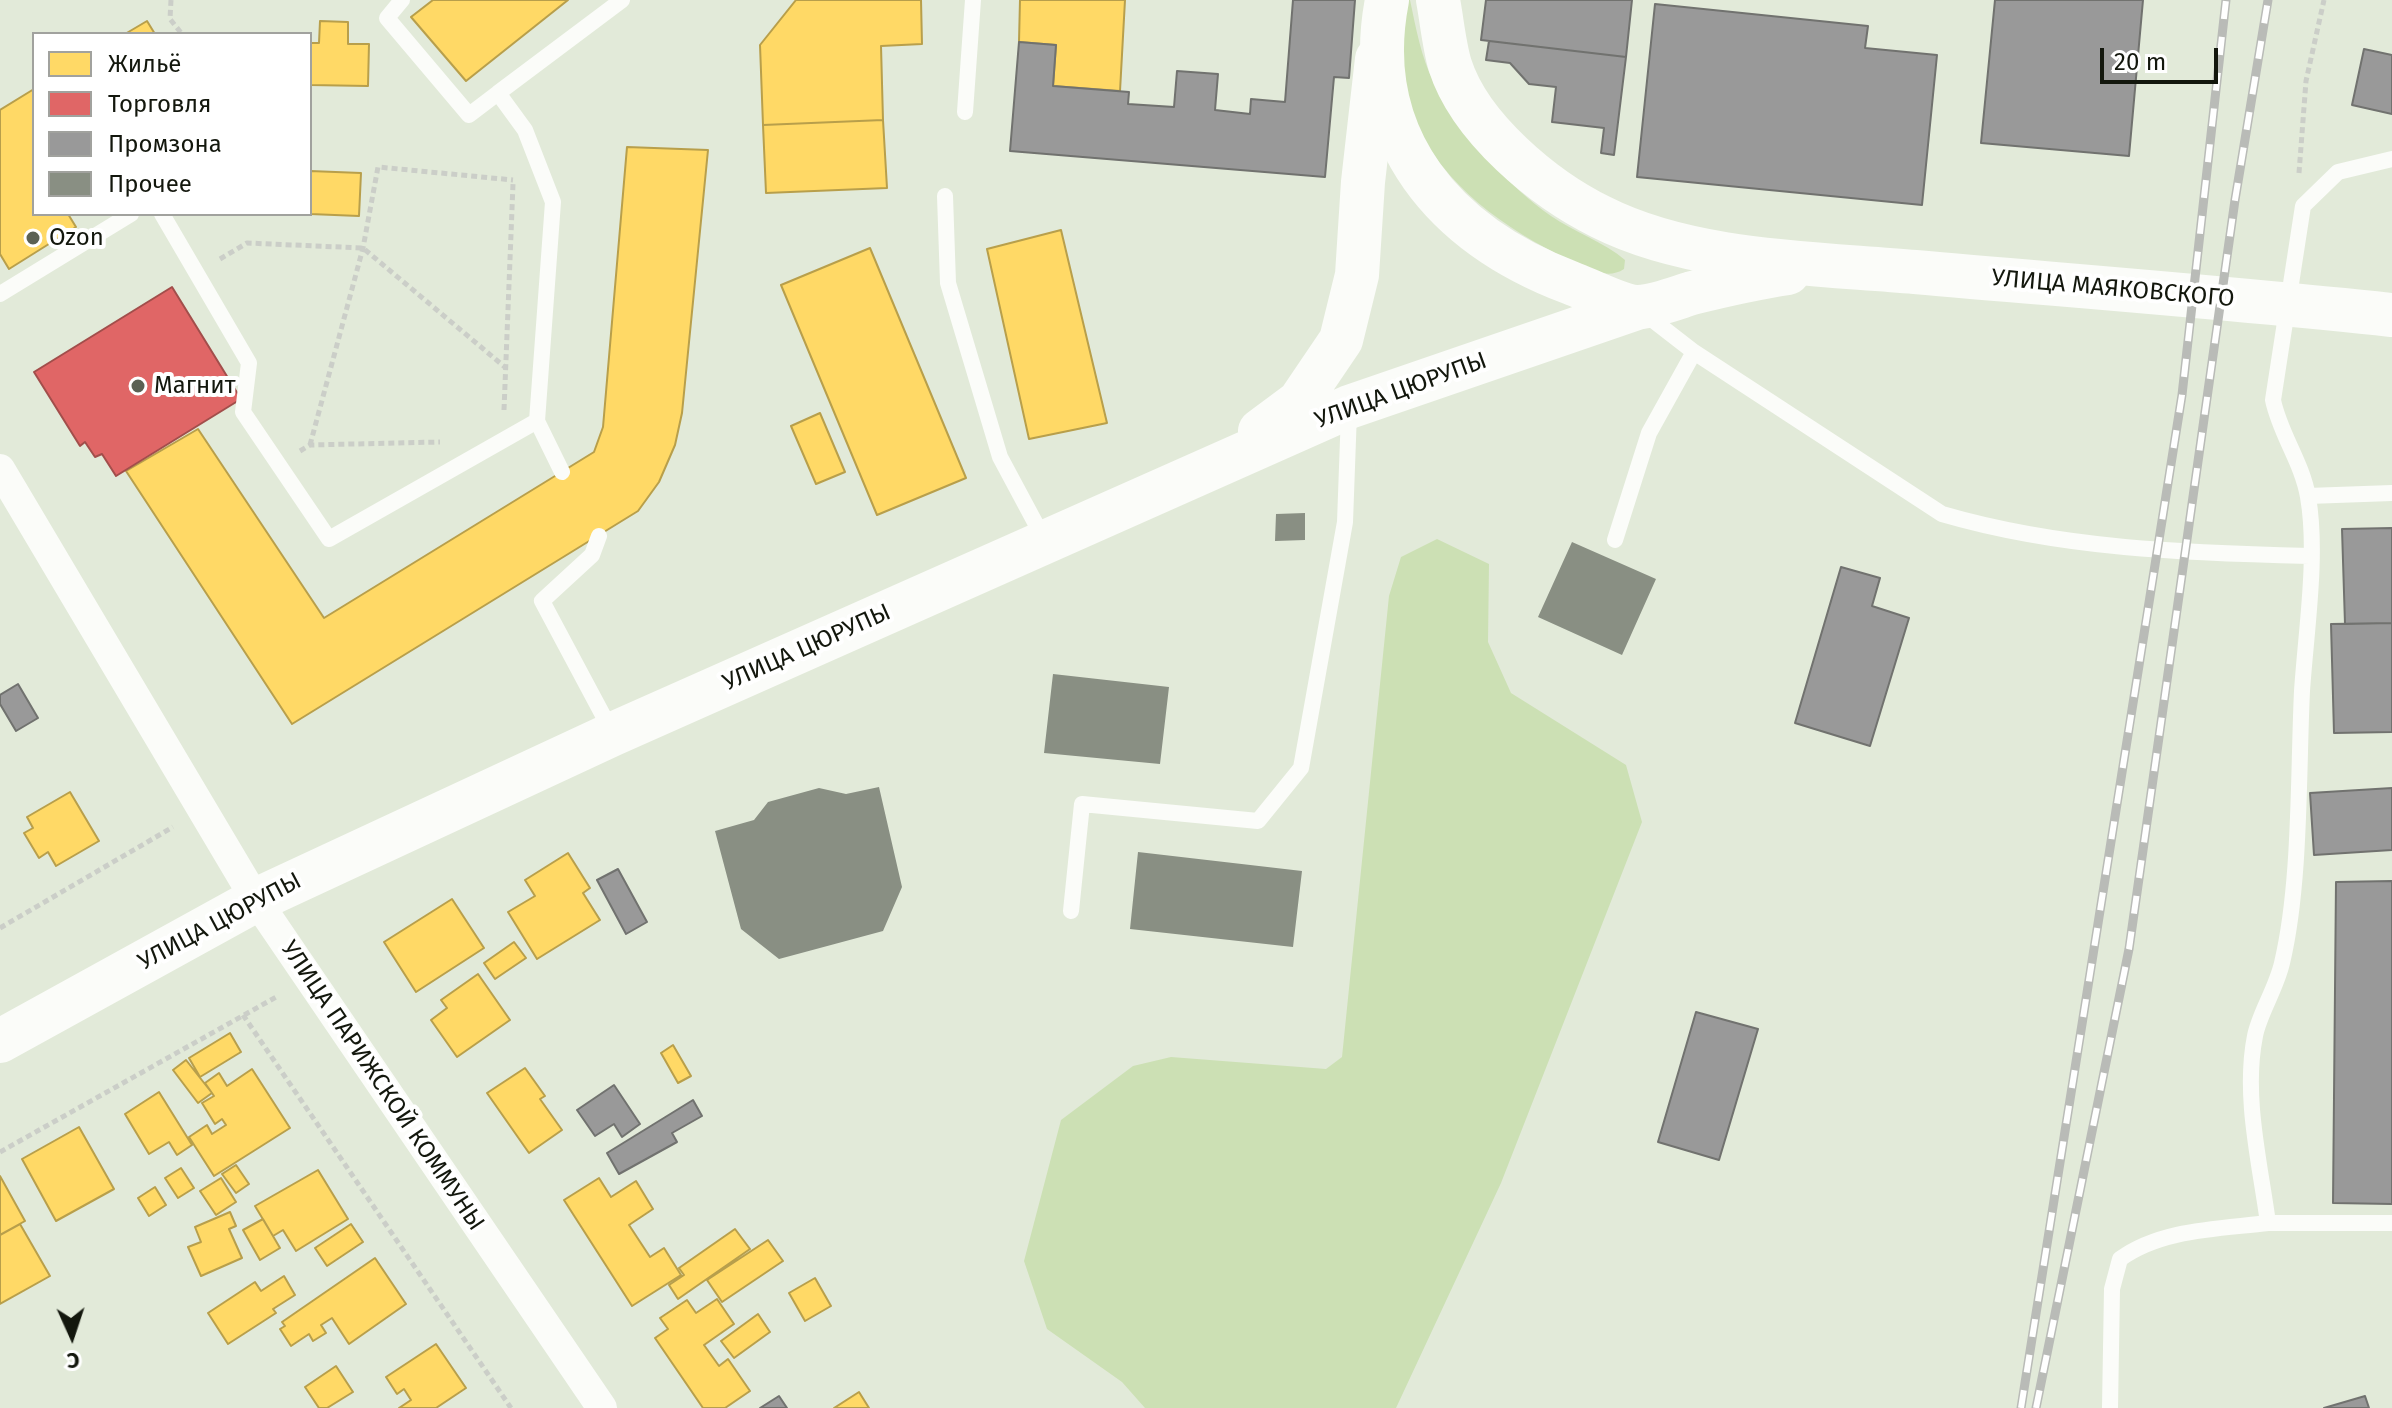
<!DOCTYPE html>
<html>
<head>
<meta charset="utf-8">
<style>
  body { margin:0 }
  #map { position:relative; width:2392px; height:1408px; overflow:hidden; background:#e2ead9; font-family:"Fira Sans",sans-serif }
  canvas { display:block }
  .legend { position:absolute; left:32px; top:32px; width:280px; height:184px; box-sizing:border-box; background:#fff; border:2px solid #a1a29e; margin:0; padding:10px 14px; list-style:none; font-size:24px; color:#13170d }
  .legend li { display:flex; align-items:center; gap:16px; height:40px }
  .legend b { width:40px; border:2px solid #a1a29e }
  .north { position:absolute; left:32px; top:1296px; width:80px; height:80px; -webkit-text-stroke:6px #fff; paint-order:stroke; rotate:177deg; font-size:22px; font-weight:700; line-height:32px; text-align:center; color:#13170d }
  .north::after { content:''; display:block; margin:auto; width:28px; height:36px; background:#13170d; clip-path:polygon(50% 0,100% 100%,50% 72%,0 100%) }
  .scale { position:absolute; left:2100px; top:48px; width:118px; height:36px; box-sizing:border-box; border:4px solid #13170d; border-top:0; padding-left:10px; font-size:24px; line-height:28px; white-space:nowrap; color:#13170d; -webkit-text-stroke:6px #fff; paint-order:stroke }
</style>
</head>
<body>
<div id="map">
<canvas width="2392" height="1408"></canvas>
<ul class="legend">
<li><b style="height:22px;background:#ffd966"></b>Жильё</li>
<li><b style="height:22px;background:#e06666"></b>Торговля</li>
<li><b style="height:22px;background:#999"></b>Промзона</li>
<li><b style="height:22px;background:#898f83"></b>Прочее</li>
</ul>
<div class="north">С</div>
<div class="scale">20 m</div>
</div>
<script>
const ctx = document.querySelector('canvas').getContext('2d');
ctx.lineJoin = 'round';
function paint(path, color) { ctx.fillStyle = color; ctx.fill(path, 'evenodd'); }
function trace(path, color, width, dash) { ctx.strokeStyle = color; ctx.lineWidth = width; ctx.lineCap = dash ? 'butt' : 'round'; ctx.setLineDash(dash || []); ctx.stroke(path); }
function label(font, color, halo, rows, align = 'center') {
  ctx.font = font + ' "Fira Sans",sans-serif'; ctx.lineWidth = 8; ctx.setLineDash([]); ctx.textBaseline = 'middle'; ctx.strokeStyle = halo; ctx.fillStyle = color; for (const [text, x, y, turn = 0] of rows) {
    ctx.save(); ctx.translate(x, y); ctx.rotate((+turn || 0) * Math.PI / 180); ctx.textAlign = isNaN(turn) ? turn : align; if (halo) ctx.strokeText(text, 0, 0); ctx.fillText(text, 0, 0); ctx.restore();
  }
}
paint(new Path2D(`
  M1403 0H1410C1416 28 1421 57 1434 83 1459 132 1507 185 1551 216 1574 232 1604 242 1625 260L1624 269C1606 281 1585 267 1567 259 1506 229 1443 186 1415 121 1398 82 1401 42 1403 0Z
  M1437 539 1489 564 1488 642 1511 693 1626 765 1642 822 1501 1183 1396 1408H1145L1122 1382 1047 1329 1024 1261 1061 1120 1133 1066 1171 1057 1326 1069 1342 1057 1389 596 1401 557Z`), '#cce0b4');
const homes = new Path2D(`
  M433 0H568L466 81 411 17Z
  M796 0H921L922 44 881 46 883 120 763 125 760 45Z
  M1020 0H1125L1120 91 1053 86 1056 45 1019 42Z
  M147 21 155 34H125Z
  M320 21 348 22V44H369L368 86 310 85V43H319Z
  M34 89V214H68L76 227 9 269 0 254V110Z
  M883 120 887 188 766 193 763 125Z
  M627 147 708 150 682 413 675 445 659 482 638 511 292 724 126 471 198 429 324 618 594 452 603 427Z
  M310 171 361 173 359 216 310 214Z
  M1061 230 1107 423 1029 439 987 249Z
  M870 248 966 478 877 515 781 285Z
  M820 413 845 472 816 484 791 426Z
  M70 792 99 841 56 866 48 852 39 858 24 833 33 828 27 817Z
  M568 853 590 888 583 893 600 920 537 959 508 912 535 896 525 880Z
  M452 899 484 948 416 992 384 942Z
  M514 942 526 958 495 979 484 963Z
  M478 974 510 1020 457 1057 431 1020 447 1008 441 1000Z
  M230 1033 241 1052 200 1077 189 1058Z
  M673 1045 691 1076 678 1083 661 1053Z
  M186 1060 212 1093 198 1103 173 1070Z
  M525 1068 545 1096 540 1099 562 1130 529 1153 487 1093Z
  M252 1069 290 1128 214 1176 189 1137 207 1125 212 1134 226 1125 222 1119 215 1124 202 1103 214 1096 205 1083 219 1073 227 1086Z
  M159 1092 192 1145 177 1155 169 1142 149 1154 125 1114Z
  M79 1127 114 1189 56 1221 22 1159Z
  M236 1165 249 1184 236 1193 222 1174Z
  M181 1168 194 1188 178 1198 165 1178Z
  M318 1170 348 1219 296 1251 283 1230 273 1236 255 1206Z
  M0 1176 25 1221 0 1235Z
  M221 1178 236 1202 216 1215 200 1191Z
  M599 1178 611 1197 636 1181 653 1209 629 1225 650 1257 664 1248 681 1275 632 1306 564 1200Z
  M155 1187 166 1205 149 1216 138 1198Z
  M230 1212 236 1226 229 1229 242 1258 201 1276 188 1247 201 1242 195 1227Z
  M263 1219 280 1248 260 1260 243 1230Z
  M20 1224 50 1276 0 1304V1235Z
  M351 1224 363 1242 327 1266 315 1248Z
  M735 1229 750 1249 678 1299 669 1285 684 1275 679 1268Z
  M768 1240 783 1261 722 1302 707 1280Z
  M375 1258 406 1304 349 1344 332 1318 321 1325 326 1333 313 1341 309 1334 291 1346 280 1329 285 1326 282 1322Z
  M284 1276 295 1295 273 1309 276 1313 228 1344 208 1313 255 1282 261 1291Z
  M815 1278 831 1306 805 1321 789 1293Z
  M717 1299 734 1324 704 1345 719 1366 728 1359 750 1391 725 1408H703L655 1338 668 1329 660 1318 687 1300 696 1313Z
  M758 1314 770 1332 734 1358 721 1341Z
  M436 1344 466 1388 436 1408H399L411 1400 404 1389 397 1394 386 1377Z
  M336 1366 353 1392 327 1408H319L305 1387Z
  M859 1392 869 1408H834Z`);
paint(homes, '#ffd966');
trace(homes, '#b89f4b', 2);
const shops = new Path2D(`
  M172 287 241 399 116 476 102 454 95 457 85 442 80 446 34 372Z`);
paint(shops, '#e06666');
trace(shops, '#a24e4b', 2);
const industry = new Path2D(`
  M1293 0H1355L1349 78 1334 77 1325 177 1010 151 1019 42 1056 45 1053 86 1129 92 1128 104 1174 107 1177 71 1218 74 1215 110 1250 114 1251 99 1285 102Z
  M1486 0H1632L1626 57 1481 40Z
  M1995 0H2143L2129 156 1981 143Z
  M1655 4 1868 26 1865 48 1937 55 1922 205 1637 177Z
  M1489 41 1626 57 1614 155 1601 153 1604 128 1552 122 1556 87 1529 84 1510 63 1486 60Z
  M2364 49 2392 55V114L2352 105Z
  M2392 528V623L2345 624 2342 529Z
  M1841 567 1880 578 1872 606 1909 618 1870 746 1795 723Z
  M2392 623V732L2334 733 2331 624Z
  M18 684 38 718 16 731 0 704V695Z
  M2392 788V850L2314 855 2310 793Z
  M618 869 647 922 626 934 597 880Z
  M2392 881V1204L2333 1203 2336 882Z
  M1696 1012 1758 1029 1719 1160 1658 1142Z
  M614 1085 640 1124 622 1137 614 1124 595 1136 577 1110Z
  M693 1100 702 1116 672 1133 677 1142 619 1174 607 1153Z
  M779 1396 787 1408H760Z
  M2365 1396 2369 1408H2324Z`);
paint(industry, '#999');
trace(industry, '#71726f', 2);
paint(new Path2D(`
  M1305 513V540L1275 541 1276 514Z
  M1572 542 1656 579 1622 655 1538 617Z
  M1053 674 1169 687 1160 764 1044 753Z
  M879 787 902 887 883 931 779 959 741 929 715 831 754 820 768 802 819 788 846 794Z
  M1138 852 1302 871 1293 947 1130 929Z`), '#898f83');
trace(new Path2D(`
  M171 0 170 19 182 34
  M2299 173 2306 81 2324 0
  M220 259 247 243 363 248 506 368
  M504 410 513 184
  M310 445 363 248 378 167 513 180
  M300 451 310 445 440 442
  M0 928 173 827
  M243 1015 511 1408
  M0 1152 278 996`), '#cbcec8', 5, [6, 4]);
trace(new Path2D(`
  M402 0 387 18 469 115 498 93
  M965 112 973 0
  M2392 159 2338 172 2303 206 2273 400C2280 434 2302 462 2308 497 2318 555 2306 631 2302 691 2298 774 2301 883 2282 963 2276 989 2259 1014 2255 1036 2243 1096 2260 1163 2268 1223H2392
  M945 196 948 283 1000 457 1045 541
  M162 214 249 363 243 412 329 539 537 421 553 202 525 130 498 93 622 0
  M0 294 131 214
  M1645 314 1694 352 1942 514C2062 549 2186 553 2310 556
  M537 421 562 472
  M2308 496 2392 493
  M599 536 592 555 542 601 613 734
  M1615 540 1649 433 1694 352
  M1071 911 1082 804 1258 821 1301 768 1345 522 1349 412
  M2110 1408 2112 1289 2120 1259C2161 1229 2219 1229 2268 1223`), '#fbfcf9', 16);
trace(new Path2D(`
  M0 469 256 900 602 1408`), '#fbfcf9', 30);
trace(new Path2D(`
  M1260 431 1299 402 1341 340 1357 275 1363 182 1377 59
  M0 1041 256 900 613 734 1349 407 1637 308`), '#fbfcf9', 44);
trace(new Path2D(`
  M1387 0C1360 139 1446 236 1571 283 1587 289 1624 308 1639 307 1656 306 1676 298 1692 293 1724 285 1755 278 1788 273
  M1438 0C1442 21 1444 45 1450 65 1470 128 1544 189 1601 217 1692 263 1815 263 1915 272 2074 286 2233 298 2392 315`), '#fbfcf9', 44);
const rail = new Path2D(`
  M2021 1408 2182 395 2226 0
  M2036 1408 2129 949 2235 200 2268 0`);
trace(rail, '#b9bbb7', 9);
trace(rail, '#fff', 6, [18]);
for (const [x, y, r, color] of [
  [33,238,8,"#5b6154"],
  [138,386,8,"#5b6154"]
]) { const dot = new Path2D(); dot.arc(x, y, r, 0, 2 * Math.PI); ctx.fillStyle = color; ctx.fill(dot); trace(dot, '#fff', 3); }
label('24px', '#13170d', '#fff', [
  ["Ozon",49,238],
  ["Магнит",154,386]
], 'left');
label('24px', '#13170d', '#fff', [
  ["УЛИЦА МАЯКОВСКОГО",2113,289,5],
  ["УЛИЦА ЦЮРУПЫ",1401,391,-20],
  ["УЛИЦА ЦЮРУПЫ",807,648,-24],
  ["УЛИЦА ЦЮРУПЫ",220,922,-28],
  ["УЛИЦА ПАРИЖСКОЙ КОММУНЫ",382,1086,56]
]);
</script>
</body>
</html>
